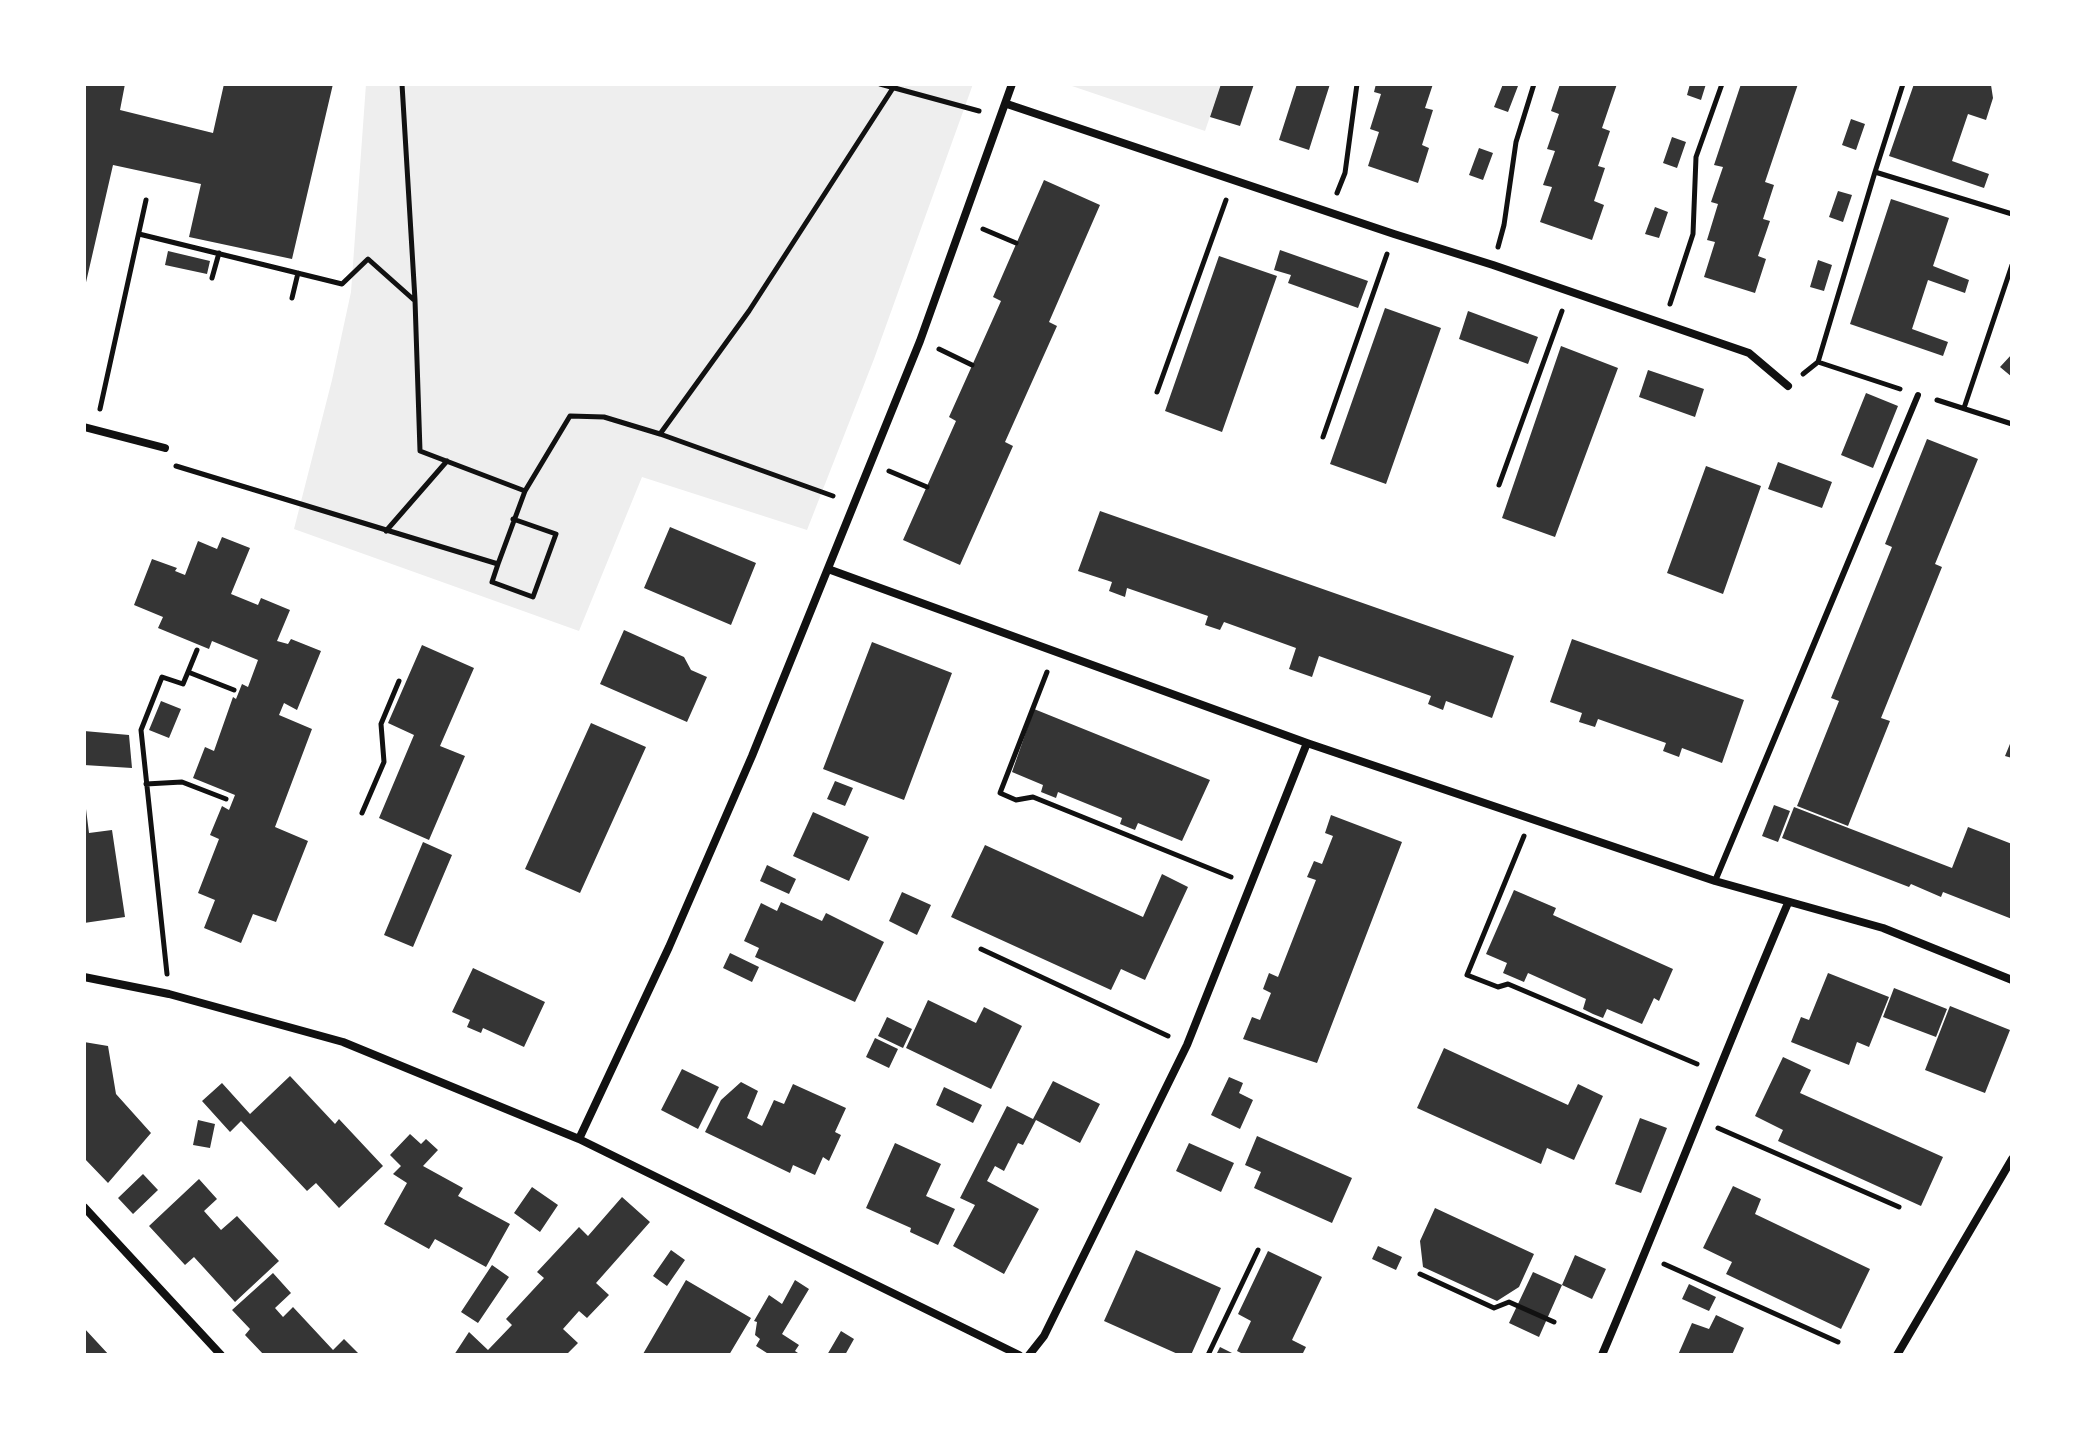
<!DOCTYPE html>
<html>
<head>
<meta charset="utf-8">
<style>
  body { margin:0 }
  #map { position:relative; width:2096px; height:1439px; overflow:hidden; background:#fff; font-family:"PT Sans",sans-serif }
  canvas { display:block }
  .frame { position:absolute; inset:0; border:86px solid #fff; pointer-events:none }
</style>
</head>
<body>
<div id="map">
<canvas width="2096" height="1439"></canvas>
<div class="frame"></div>
</div>
<script>
const ctx = document.querySelector('canvas').getContext('2d');
ctx.lineJoin = 'round';
function paint(path, color) { ctx.fillStyle = color; ctx.fill(path, 'evenodd'); }
function trace(path, color, width, dash) { ctx.strokeStyle = color; ctx.lineWidth = width; ctx.lineCap = dash ? 'butt' : 'round'; ctx.setLineDash(dash || []); ctx.stroke(path); }
paint(new Path2D(`
  M366 84H973L874 359 807 530 642 477 579 631 294 529 332 380 351 292Z
  M1066 84H1221L1205 131Z`), '#eee');
paint(new Path2D(`
  M84 84H125L120 110 213 133 224 84H333L292 259 189 237 201 184 113 165 84 291Z
  M1221 84H1254L1240 126 1210 117Z
  M1297 84H1330L1309 150 1279 140Z
  M1376 84H1433L1425 108 1433 110 1422 145 1429 148 1418 183 1368 166 1379 132 1370 129 1381 94 1374 92Z
  M1503 84 1518 86 1508 112 1494 107Z
  M1560 84H1617L1602 128 1610 131 1598 166 1605 168 1594 201 1604 205 1592 240 1540 222 1552 187 1543 185 1555 151 1547 149 1559 114 1551 111Z
  M1690 84H1706L1701 100 1687 95Z
  M1741 84H1798L1765 182 1774 185 1763 219 1770 221 1758 256 1766 259 1755 293 1704 277 1715 242 1707 240 1718 204 1711 202 1723 167 1714 165Z
  M1914 84 1991 85 1993 98 1986 120 1968 114 1952 161 1989 174 1984 188 1889 156Z
  M1851 119 1865 124 1856 150 1842 145Z
  M1672 137 1686 142 1677 168 1663 163Z
  M1479 148 1493 153 1483 180 1469 175Z
  M1044 180 1100 205 1049 322 1057 326 1005 442 1013 446 960 565 903 540 956 421 949 417 1001 301 993 297Z
  M1838 191 1852 195 1843 222 1829 217Z
  M1891 199 1949 218 1933 266 1969 280 1965 293 1928 280 1912 329 1948 342 1943 356 1850 324Z
  M1655 207 1668 212 1659 238 1645 234Z
  M1280 250 1368 281 1358 308 1288 283 1291 275 1274 270Z
  M168 251 210 261 207 274 165 265Z
  M1219 256 1277 276 1222 432 1165 411Z
  M1818 260 1832 265 1824 291 1810 287Z
  M1385 308 1441 328 1386 484 1330 464Z
  M1468 311 1538 337 1528 364 1459 339Z
  M1561 346 1618 368 1555 537 1502 518Z
  M2012 354V377L2000 367Z
  M1648 370 1704 389 1695 417 1639 397Z
  M1866 393 1898 406 1873 468 1841 455Z
  M1927 439 1978 459 1935 564 1942 567 1881 718 1890 721 1848 826 1797 806 1839 701 1831 698 1892 547 1885 544Z
  M1778 462 1832 482 1822 508 1768 489Z
  M1706 466 1761 486 1723 594 1667 573Z
  M1100 511 1514 656 1492 718 1446 701 1443 710 1428 704 1431 696 1319 656 1312 677 1289 669 1296 648 1224 622 1220 630 1205 625 1208 616 1127 588 1125 597 1109 591 1112 582 1078 571Z
  M670 527 756 563 731 625 644 588Z
  M222 537 250 548 231 594 258 605 261 598 290 610 277 641 288 644 291 639 321 651 297 710 284 703 279 715 312 729 275 827 308 841 276 922 253 914 241 943 204 928 215 900 198 893 219 839 210 835 222 806 229 810 235 795 193 778 205 747 214 751 233 697 236 699 242 684 248 687 258 660 212 641 209 649 158 628 163 617 134 605 152 559 177 568 175 571 185 575 198 541 217 549Z
  M624 630 684 657 691 670 707 677 687 722 600 684Z
  M1572 639 1744 700 1722 763 1682 748 1679 757 1663 751 1666 743 1598 719 1595 727 1579 722 1582 713 1550 702Z
  M872 642 952 673 904 800 823 769Z
  M422 645 474 668 440 746 465 756 429 840 379 818 414 735 388 723Z
  M161 701 181 709 169 738 149 730Z
  M1034 709 1210 780 1182 841 1138 823 1135 830 1120 824 1122 818 1058 792 1056 798 1041 792 1043 785 1012 772Z
  M591 723 646 747 580 893 525 869Z
  M84 731 129 735 132 768 84 765Z
  M2012 739V758L2005 756Z
  M835 781 853 788 845 806 827 799Z
  M1774 805 1790 811 1778 842 1762 836Z
  M1794 807 1952 868 1968 827 2012 844V919L1943 892 1941 897 1911 884 1909 887 1782 838Z
  M86 809 89 833 112 830 125 917 84 923Z
  M813 812 869 837 849 881 793 856Z
  M1331 815 1402 842 1317 1063 1243 1039 1252 1017 1260 1020 1271 993 1263 989 1269 973 1278 977 1316 880 1307 877 1314 861 1322 864 1333 836 1325 833Z
  M423 842 452 855 413 947 384 935Z
  M985 845 1143 917 1162 874 1188 887 1145 980 1121 969 1111 990 951 917Z
  M767 865 796 879 789 894 760 881Z
  M1514 890 1556 908 1553 915 1673 969 1659 1001 1654 998 1642 1024 1607 1009 1603 1018 1593 1014 1583 1009 1586 999 1528 973 1524 982 1503 973 1507 963 1486 954Z
  M902 892 931 905 917 935 889 921Z
  M781 902 822 921 826 913 884 942 855 1002 755 957 759 948 744 941 761 903 777 911Z
  M730 953 759 967 752 982 723 968Z
  M473 968 545 1002 524 1047 483 1028 481 1033 467 1027 470 1020 452 1012Z
  M1828 973 1889 997 1869 1047 1857 1042 1849 1065 1791 1042 1801 1017 1809 1020Z
  M1894 988 1947 1009 1936 1037 1883 1017Z
  M928 1000 976 1023 984 1007 1022 1026 991 1089 906 1048Z
  M1950 1006 2010 1030 1985 1093 1925 1070Z
  M887 1017 912 1029 903 1048 878 1036Z
  M875 1038 898 1049 889 1068 866 1057Z
  M84 1042 108 1046 116 1094 151 1133 108 1183 84 1158Z
  M1444 1048 1568 1105 1578 1084 1603 1096 1574 1160 1547 1148 1541 1164 1417 1108Z
  M1783 1057 1811 1070 1800 1093 1943 1157 1921 1206 1778 1141 1783 1130 1755 1116Z
  M682 1069 719 1087 698 1129 661 1110Z
  M290 1076 335 1124 339 1119 383 1166 339 1208 316 1183 307 1191 241 1121 230 1132 202 1101 222 1083 250 1114Z
  M1229 1077 1243 1083 1239 1093 1253 1100 1240 1129 1211 1115Z
  M1053 1081 1100 1104 1080 1143 1036 1120 1023 1145 1018 1143 1004 1171 995 1166 987 1181 1039 1209 1004 1274 953 1246 975 1205 960 1198 1007 1106 1033 1119Z
  M741 1082 758 1091 747 1118 762 1126 774 1100 784 1104 793 1084 846 1108 835 1132 841 1135 829 1161 823 1157 815 1175 793 1165 790 1173 705 1132 721 1100Z
  M944 1087 982 1105 973 1123 936 1105Z
  M1640 1118 1667 1128 1641 1193 1615 1184Z
  M198 1120 215 1124 210 1148 193 1145Z
  M410 1134 421 1144 426 1139 438 1150 423 1166 463 1188 458 1196 510 1224 486 1267 435 1239 429 1249 384 1224 407 1183 393 1174 401 1166 390 1155Z
  M1257 1136 1352 1178 1332 1223 1254 1188 1261 1172 1245 1165Z
  M895 1143 941 1164 926 1196 955 1209 938 1245 910 1232 911 1228 866 1208Z
  M1189 1143 1234 1163 1221 1192 1176 1171Z
  M143 1174 158 1190 133 1214 118 1198Z
  M199 1179 217 1199 204 1211 221 1230 237 1216 279 1261 235 1302 194 1257 185 1265 149 1226Z
  M1733 1186 1761 1199 1755 1214 1870 1269 1841 1329 1726 1274 1732 1262 1703 1248Z
  M532 1187 558 1205 540 1232 514 1213Z
  M622 1197 650 1222 596 1283 609 1295 587 1318 579 1311 563 1329 578 1343 566 1355H454L469 1332 488 1350 512 1325 506 1319 544 1278 537 1272 579 1227 588 1236Z
  M1435 1208 1534 1254 1519 1287 1497 1301 1423 1267 1420 1241Z
  M1378 1246 1402 1257 1396 1270 1372 1259Z
  M671 1250 685 1260 667 1286 653 1276Z
  M1136 1250 1221 1288 1191 1355H1180L1104 1321Z
  M1268 1251 1322 1277 1292 1340 1306 1347 1302 1355H1245L1237 1351 1251 1321 1238 1314Z
  M1575 1255 1606 1269 1592 1299 1562 1285Z
  M492 1265 509 1277 478 1323 461 1312Z
  M1533 1272 1562 1285 1539 1337 1509 1323Z
  M273 1273 291 1293 275 1308 283 1317 293 1307 333 1350 344 1339 360 1355H264L245 1335 250 1329 232 1310Z
  M686 1280 751 1318 729 1355 643 1354Z
  M795 1280 809 1289 782 1334 799 1345 795 1351 801 1355H770L756 1346 760 1339 755 1335 757 1322 754 1321 769 1295 782 1304Z
  M1689 1284 1716 1297 1709 1311 1682 1299Z
  M1716 1315 1744 1328 1732 1355H1678L1692 1323 1709 1329Z
  M84 1328 109 1355H84Z
  M841 1331 854 1339 845 1355H827Z
  M1220 1347 1236 1355H1216Z`), '#353535');
trace(new Path2D(`
  M402 84 415 300 420 451 525 491
  M880 84 979 111
  M1875 172 1903 84
  M1337 193 1345 173 1357 84
  M983 229 1016 243
  M139 234 342 284 368 259 414 300
  M1498 247 1504 225 1516 142 1534 84
  M212 278 219 253
  M292 298 298 273
  M1670 304 1693 234 1696 157 1722 84
  M939 349 972 365
  M1818 362 1875 172 2012 214
  M1803 374 1818 362 1900 389
  M1157 392 1226 200
  M1937 400 2012 424
  M1964 408 2012 265
  M100 409 146 200
  M660 434 749 311 893 88
  M1323 437 1387 254
  M176 466 498 564 525 491 570 416 604 417 660 434 833 496
  M889 471 927 487
  M1499 485 1562 311
  M386 531 447 461
  M498 564 492 582 533 597 556 534 513 519
  M188 672 197 650
  M1047 672 1000 793 1016 800 1033 797 1231 877
  M146 784 182 782 226 799
  M362 813 384 762 381 724 399 681
  M1524 836 1467 975 1498 987 1508 984 1697 1064
  M981 949 1168 1036
  M167 974 141 730 162 677 183 684 188 672 234 690
  M1718 1128 1899 1207
  M1664 1264 1838 1342
  M1420 1274 1494 1308 1509 1302 1554 1322
  M1208 1355 1258 1250`), '#111', 5);
trace(new Path2D(`
  M1715 881 1918 395`), '#111', 6);
trace(new Path2D(`
  M1007 104 1394 234 1493 265 1749 353 1788 386
  M84 427 165 448
  M828 569 1307 743 1514 813 1715 881 1883 928 2012 980
  M84 977 169 994 343 1042 579 1139 1019 1355
  M579 1139 669 947 752 756 920 341 1012 84
  M84 1207 221 1355
  M1029 1355 1044 1336 1187 1045 1307 743
  M1602 1355C1666 1205 1724 1053 1788 903
  M1897 1355 2012 1159`), '#111', 8);
</script>
</body>
</html>
